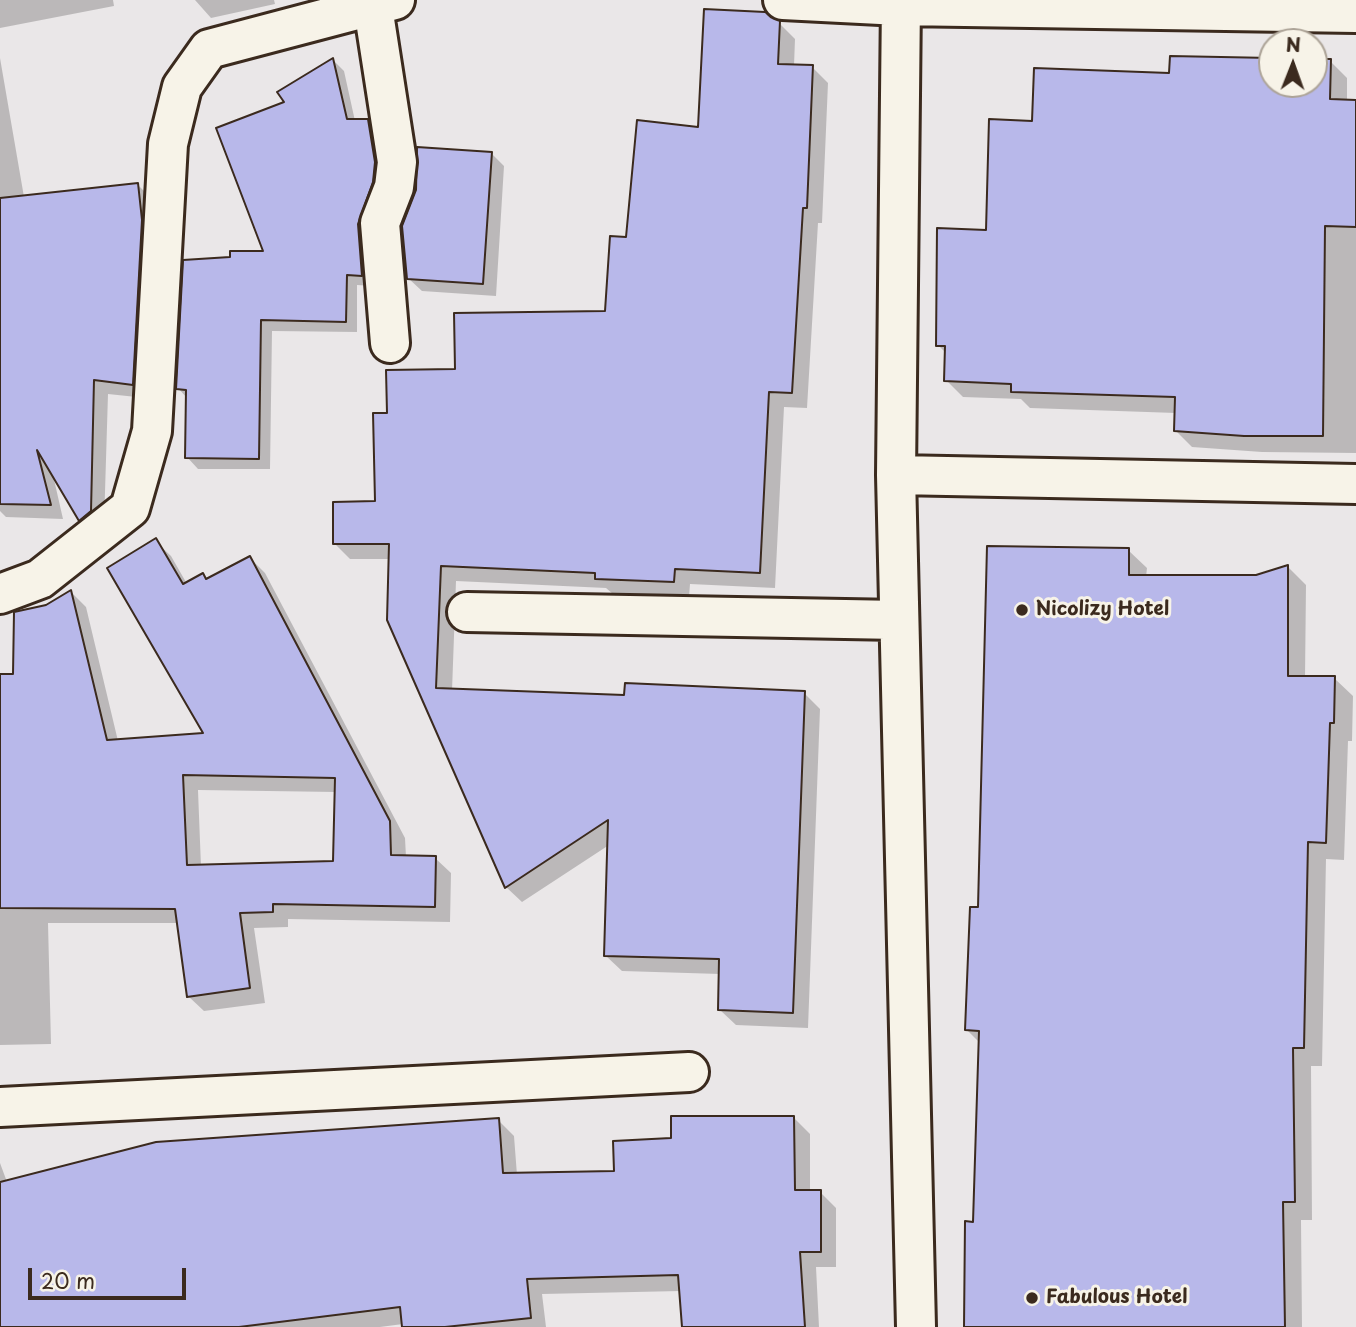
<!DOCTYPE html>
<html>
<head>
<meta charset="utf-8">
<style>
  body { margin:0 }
  #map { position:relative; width:1356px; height:1327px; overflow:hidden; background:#eae7e8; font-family:"Playpen Sans",sans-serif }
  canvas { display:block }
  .north { position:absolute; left:1258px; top:28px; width:70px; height:70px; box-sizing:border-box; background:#f7f3e8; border:2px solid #aca397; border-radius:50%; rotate:1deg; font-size:19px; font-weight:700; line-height:28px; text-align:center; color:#3b2a1e }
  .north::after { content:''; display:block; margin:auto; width:24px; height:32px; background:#3b2a1e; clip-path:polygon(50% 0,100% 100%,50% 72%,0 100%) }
  .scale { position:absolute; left:28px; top:1268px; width:158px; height:32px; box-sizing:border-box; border:4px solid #3b2a1e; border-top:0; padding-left:9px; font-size:21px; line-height:24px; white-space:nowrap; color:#3b2a1e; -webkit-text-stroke:5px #f7f3e8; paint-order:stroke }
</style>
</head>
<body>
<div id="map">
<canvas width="1356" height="1327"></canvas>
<div class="north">N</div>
<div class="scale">20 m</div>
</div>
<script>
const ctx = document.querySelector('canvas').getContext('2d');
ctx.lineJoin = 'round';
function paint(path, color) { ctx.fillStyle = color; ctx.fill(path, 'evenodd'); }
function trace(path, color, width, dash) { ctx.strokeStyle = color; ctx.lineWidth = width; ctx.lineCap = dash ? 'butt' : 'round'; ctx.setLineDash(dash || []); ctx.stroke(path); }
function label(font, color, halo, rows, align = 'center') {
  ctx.font = font + ' "Playpen Sans",sans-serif'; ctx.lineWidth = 6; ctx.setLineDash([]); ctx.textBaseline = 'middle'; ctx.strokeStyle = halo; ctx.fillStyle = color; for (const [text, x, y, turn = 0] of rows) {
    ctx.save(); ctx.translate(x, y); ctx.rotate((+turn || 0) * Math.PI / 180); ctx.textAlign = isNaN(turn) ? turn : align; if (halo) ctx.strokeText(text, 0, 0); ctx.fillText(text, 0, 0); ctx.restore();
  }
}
paint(new Path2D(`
  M0 0H113L114 6 0 28Z
  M195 0H274L275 4 211 18Z
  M779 23 795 39 794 66 812 67 828 83 822 223H818L807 408 784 407 775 588 690 584 689 597 613 594 606 588 456 581 452 691 626 696 804 693 820 709 808 1028 736 1025 720 1010V974L622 971 606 956 609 845 522 902 506 887 389 620 391 559H350L334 543 376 503 389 414 457 370 607 313 628 239 700 129Z
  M0 58 24 197 138 185 152 199 146 398 108 394 104 525 94 533 80 520 53 475 63 519 6 517 0 511Z
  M333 60 344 71 355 121H367L379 132 373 286 357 285V332L272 331 270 469H198L187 457V398L178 388 232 259 266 253 286 103Z
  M1272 60V84H1314V61H1330L1347 78V101L1356 102V453L1262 452 1192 447 1175 430 1176 413 1030 408 1021 399 963 397 946 380 947 354 938 345 1034 123 1171 75Z
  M491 153 504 166 496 296 422 291 408 278Z
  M155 541 171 556 187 584 202 575 208 580 250 558 265 573 405 838 406 857 435 858 451 873 450 922 288 919V927L254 928 265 1003 204 1011 188 996 178 923H48L51 1044 0 1045V676H14L47 606 71 592 86 607 118 741 206 735ZM198 790 336 792 335 862 201 867Z
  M1128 550 1147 568 1146 577H1256L1288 567 1306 585 1305 678H1334L1353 696 1352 741H1348L1344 860 1326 859 1322 1066H1311L1312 1220H1301L1302 1327H966L975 1223 980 1043 967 1030 980 909Z
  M794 1118 810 1134V1192H820L836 1208V1267H816L819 1327H684L681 1291 542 1294 546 1327H404L403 1324 380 1327H0V1163L7 1182 498 1120 514 1136 517 1175 616 1172 673 1140Z`), '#0003');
const building = new Path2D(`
  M704 9 765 12 780 21 778 64 813 65 807 208H803L792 393 769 392 760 573 675 569 674 582 595 579V573L441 566 436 688 624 695 625 683 805 691 793 1013 718 1010 719 959 604 956 608 820 505 888 387 620 389 544H333V502L375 501 373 413H387L386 370 455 369 454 313 605 311 610 236 626 237 637 120 698 127Z
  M1170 56 1272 58V84H1314V59H1331L1330 99 1356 100V227L1325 226 1323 436H1244L1174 431 1175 397 1011 392V384L944 381 945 346H936L937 228 986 230 989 119 1032 121 1034 68 1169 73Z
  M333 58 347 119H368L375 162 373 182 358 224 362 276 347 275 346 322 261 320 259 459 185 458 186 390 176 389 183 260 230 257V251H263L216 128 284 102 277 92Z
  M417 147 492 152 483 284 407 279 402 226 416 190Z
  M138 183 142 220 133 385 94 380 91 511 79 521 37 450 51 505 0 504V198Z
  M156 538 183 584 203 573 206 579 250 556 390 821 391 855 436 856 435 907 273 904V912L240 913 250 988 187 997 175 909 0 908V674H13L14 612 46 605 71 590 107 740 203 733 107 568ZM183 775 335 778 333 861 187 865Z
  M987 546 1129 548V575H1256L1288 565V676H1335L1334 723H1330L1326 843 1308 842 1304 1048H1293L1295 1202H1283L1285 1327H964L965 1221 973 1222 979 1031 965 1030 970 907H978Z
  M671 1116H794L795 1190H821V1252H800L805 1327H682L678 1275 527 1279 531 1318 445 1327H402L400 1307 239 1327H0V1182L156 1142 499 1118 503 1173 614 1171 613 1141 671 1138Z`);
paint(building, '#b8b8ea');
trace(building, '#3b2a1e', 2);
const minor = new Path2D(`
  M783 0 900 6 1356 13
  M901 0 896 475 916 1327
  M373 7 397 162 394 187 380 223 390 343
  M896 475 1356 484
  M0 594 40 579 130 508 152 431 168 144 182 87 209 49 395 0
  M467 612 899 620
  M0 1107 689 1072`);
trace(minor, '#3b2a1e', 44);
trace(minor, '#f7f3e8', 38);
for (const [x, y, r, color] of [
  [1022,610,7,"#3b2a1e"],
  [1032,1298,7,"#3b2a1e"]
]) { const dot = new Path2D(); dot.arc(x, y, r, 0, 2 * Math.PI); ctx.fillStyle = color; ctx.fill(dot); trace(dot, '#f7f3e8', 2.5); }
label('bold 19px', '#3b2a1e', '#f7f3e8', [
  ["Nicolizy Hotel",1036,610],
  ["Fabulous Hotel",1046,1298]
], 'left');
</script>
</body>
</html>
